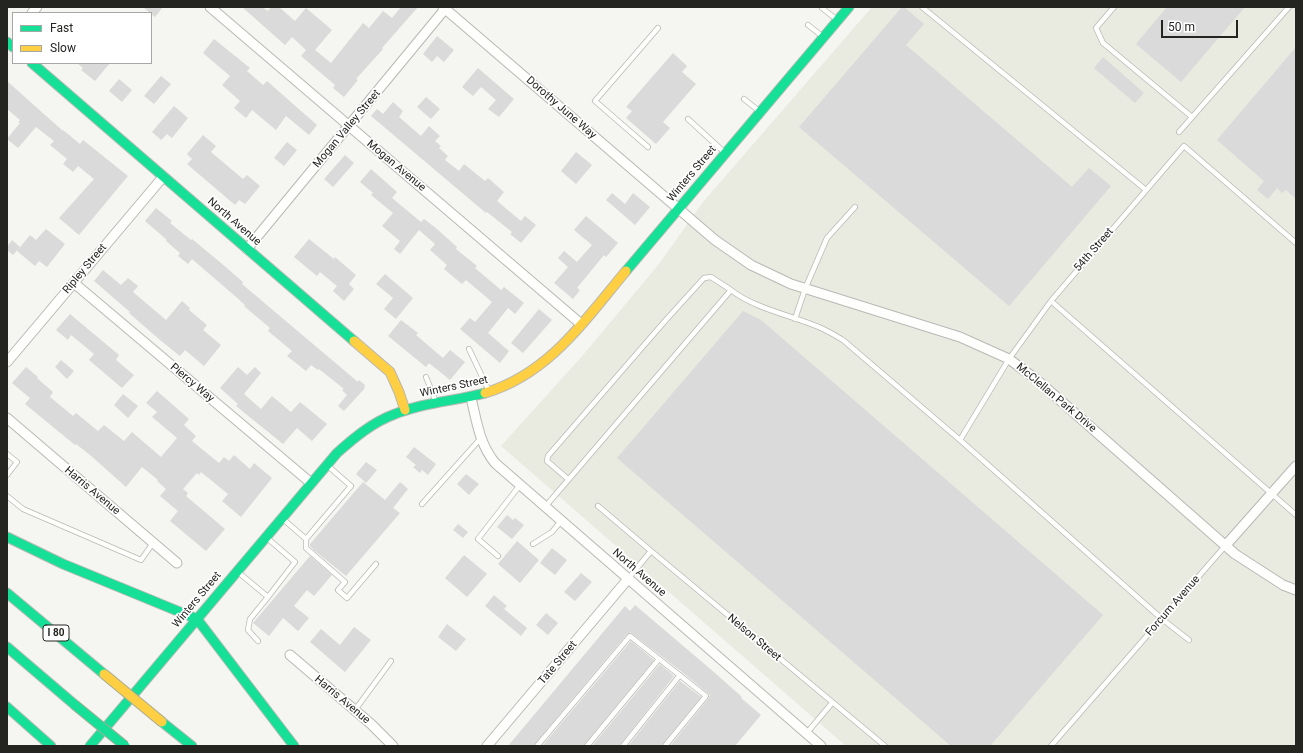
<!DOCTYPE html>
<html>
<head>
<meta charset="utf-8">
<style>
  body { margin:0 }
  #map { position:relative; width:1303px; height:753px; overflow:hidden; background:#f5f6f1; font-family:Roboto,sans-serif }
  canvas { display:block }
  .frame { position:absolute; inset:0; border:8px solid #242421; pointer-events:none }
  .legend { position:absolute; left:12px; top:12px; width:140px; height:52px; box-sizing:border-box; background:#fff; border:1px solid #a7a7a6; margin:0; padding:5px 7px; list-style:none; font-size:12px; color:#242421 }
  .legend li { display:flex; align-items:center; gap:8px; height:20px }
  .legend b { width:20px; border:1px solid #a7a7a6 }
  .scale { position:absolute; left:1161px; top:20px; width:77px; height:18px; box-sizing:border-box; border:2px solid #242421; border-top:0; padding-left:5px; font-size:12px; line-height:14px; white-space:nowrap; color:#242421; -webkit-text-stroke:3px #fff; paint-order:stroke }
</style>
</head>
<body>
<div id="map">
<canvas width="1303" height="753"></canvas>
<div class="frame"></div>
<ul class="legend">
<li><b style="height:5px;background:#16e098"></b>Fast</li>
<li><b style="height:5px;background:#ffcf43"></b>Slow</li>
</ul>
<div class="scale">50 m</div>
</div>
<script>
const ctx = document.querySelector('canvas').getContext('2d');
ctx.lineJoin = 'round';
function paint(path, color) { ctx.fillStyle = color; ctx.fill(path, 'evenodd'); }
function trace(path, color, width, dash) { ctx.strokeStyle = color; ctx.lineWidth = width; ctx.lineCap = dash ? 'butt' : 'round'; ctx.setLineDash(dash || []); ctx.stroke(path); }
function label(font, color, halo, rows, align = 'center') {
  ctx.font = font + ' Roboto,sans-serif'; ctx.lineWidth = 3.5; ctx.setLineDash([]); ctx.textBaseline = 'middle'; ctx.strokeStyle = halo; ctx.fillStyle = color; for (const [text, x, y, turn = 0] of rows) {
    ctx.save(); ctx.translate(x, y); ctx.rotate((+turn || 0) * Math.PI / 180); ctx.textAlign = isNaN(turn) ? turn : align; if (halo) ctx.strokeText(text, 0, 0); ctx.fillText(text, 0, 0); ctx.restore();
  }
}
paint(new Path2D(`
  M872 7H1296V746H846L501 446 583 355 659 264 703 202Z`), '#e9ebe0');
paint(new Path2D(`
  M143 7H163L155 17Z
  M242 7H262L268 11 271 7H279L295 21 306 8 332 30 315 50 331 63 363 23 369 28 383 11 392 18 401 7H418L382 48 383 49 356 79 358 80 344 97 333 88 335 85 301 56 306 50 292 37 285 45Z
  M902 7H904L924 24 906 45 1072 187 1089 168 1111 186 1009 306 799 127Z
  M1167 7H1245L1181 82 1136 44Z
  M437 36 454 50 444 62 437 56 432 62 423 54Z
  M214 39 250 68 247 71 263 85 267 81 317 125 309 135 286 116 276 130 252 110 246 118 234 108 240 101 222 85 230 76 203 53Z
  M1296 47V199L1286 190 1282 193 1277 188 1268 199 1257 190 1264 181 1217 140Z
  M673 53 687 66 682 72 696 84 663 122 670 128 656 144 626 118 632 111 626 107Z
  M1103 57 1144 93 1135 103 1094 68Z
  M77 63H110L95 81 81 70 83 68Z
  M478 68 514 99 499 117 488 109 496 100 481 87 473 96 462 87Z
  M161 76 171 84 154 104 144 96Z
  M119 79 132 90 122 102 109 91Z
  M7 81 63 131V130L80 144 83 140 128 176 79 235 59 218 94 179 78 166 73 172 63 164 67 159 50 145 54 141 36 127 18 148 7 139 20 123 18 122 20 120 7 109Z
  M426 97 440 109 431 119 417 107Z
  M393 102 403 111 399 117 421 136 429 126 440 136 435 141 441 146 439 148 448 156 445 160 459 171 464 164 485 181 488 178 504 192 497 201 521 221 525 216 536 225 521 243 510 234 512 232 487 212 486 213 371 116 377 109 383 114Z
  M174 106 188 118 172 138 167 134 161 140 152 132Z
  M203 135 216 146 211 152 243 179 247 175 260 186 245 204 239 200 235 205 187 164 192 159 187 154Z
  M287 142 297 150 284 166 274 158Z
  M576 152 592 165 576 184 561 171Z
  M345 155 354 163 333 187 324 179Z
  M371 169 397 192 392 198 421 222 424 219 437 229 457 247 456 249 477 266 475 268 501 290 504 287 524 303 515 314 508 308 488 333 509 351 500 363 460 329 470 318 475 322 492 302 466 280 462 284 444 269 447 265 430 250 435 244 419 230 400 254 394 249 400 241 382 226 393 213 371 195 373 193 360 182Z
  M612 193 625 204 633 193 650 207 635 225 606 200Z
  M156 208 172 221 170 223 191 240 192 239 221 263 243 282 242 284 358 382 359 380 365 385 364 387 365 388 344 411 338 406 347 395 342 390 344 389 319 369 318 370 311 365 306 371 287 356 292 351 268 331 270 328 244 306 245 305 235 296 192 259 188 264 178 256 180 253 166 241 167 240 145 221Z
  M586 216 618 243 606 257 604 255 577 288 580 290 573 299 554 283 568 267 558 258 564 251 577 262 592 245 574 230Z
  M46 229 65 244 47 267 39 261 35 266 17 251 30 235 36 240Z
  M309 239 334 259 335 257 356 275 349 284 354 289 344 301 333 291 337 286 320 272 317 276 294 257Z
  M12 240 20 247 13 255 7 250V247Z
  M103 270 121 285 128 278 138 286 133 292 166 320 182 301 190 308 189 310 207 325 203 330 221 345 204 366 185 350 180 356 160 340 129 313 130 312 94 281Z
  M385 274 413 298 396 319 384 309 393 298 376 284Z
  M539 309 552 320 523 353 511 343Z
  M743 311 761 320 1103 615 990 746H951L617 458Z
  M70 314 119 355 116 360 134 375 122 388 89 360 94 354 71 335 68 340 56 330Z
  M401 320 418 333 416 335 443 358 450 350 465 362 450 380 429 363 426 367 388 336Z
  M61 360 74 371 67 379 55 367Z
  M26 367 38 377 37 378 53 392 50 397 73 416 76 413 98 431 104 425 124 441 132 432 161 457 177 438 152 417 157 412 146 403 157 391 189 419 184 425 196 436 192 441 219 463 224 457 229 461 234 455 250 469 254 463 272 478 241 517 222 501 228 494 201 472 199 475 197 473 183 489 188 493 186 496 225 529 206 551 170 521 178 511 160 496 166 489 157 481 158 480 142 467 126 487 90 455 76 444 75 445 25 404 30 398 12 383Z
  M238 367 247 375 255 367 261 373 244 394 261 409 272 396 291 412 300 402 327 424 312 441 297 428 283 444 236 406 238 404 220 388Z
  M123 394 138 406 128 418 114 405Z
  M414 447 436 464 428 475 422 470 420 473 413 467 416 465 406 457Z
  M366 462 377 470 366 483 356 474Z
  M466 474 479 484 469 495 457 484Z
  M363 482 385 500 400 482 408 489 393 508 400 513 346 576 315 551 310 546V544Z
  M507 515 513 520 515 518 524 525 512 539 497 527Z
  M458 524 468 532 463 538 453 530Z
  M517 541 539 560 520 583 498 564Z
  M552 548 567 560 555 575 540 563Z
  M464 555 487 574 467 597 445 578Z
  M310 556 332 575 314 596 307 590 294 606 309 618 298 631 283 618 269 636 253 623Z
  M581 573 592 582 575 601 564 592Z
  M494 595 507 606 504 609 527 628 521 636 485 606Z
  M635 605 715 673 742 697 741 698 761 715 735 746H670L709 698 710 695 682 672 630 632 627 634 533 746H508L625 606 630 611Z
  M546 613 558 623 548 635 536 625Z
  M447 624 466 639 456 651 438 637Z
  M354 627 371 640 345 672 310 642 321 629 340 645Z
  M631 641 654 660 583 746H542Z
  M660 664 674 676 619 746H592Z
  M680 681 701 697 661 746H628Z`), '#d9dad9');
const lane = new Path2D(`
  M922 7 1146 190
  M1114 7 1096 28 1103 43 1192 117
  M822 8 836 19
  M808 25 822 36
  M744 99 759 111
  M688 119 724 152
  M1179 132 1289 7
  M648 147 595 101 658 28
  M1051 301 1296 515
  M795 319 805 289 827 238 855 207
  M469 349 489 391
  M426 377 436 402
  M7 454 17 462 7 475
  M568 479 547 461 548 456 665 321 704 278 711 277 731 290
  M7 496 23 509 141 560 153 543
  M422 504 481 438
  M598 506 651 551 885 746
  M545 507 731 290C755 309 794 316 821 328 828 331 836 336 843 340L960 440
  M283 519 306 539 351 486 328 466
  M266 537 295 562 268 597
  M306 539V548L345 582 338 590 347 598 376 564
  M533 544 552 532 561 521
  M498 556 478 539 520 485
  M238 572 268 597 250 619 248 630 258 641
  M628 579 651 551
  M1189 640 1162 619 960 440 1009 359 1051 301 1184 146 1296 243
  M355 710 391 661
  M806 734 832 703
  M537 746 630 636 706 696 665 746
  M587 746 659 659
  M623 746 680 675
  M1051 746 1226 545`);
const street = new Path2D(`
  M210 7 581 324
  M443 7 715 240 751 265 791 284 960 337 1009 359 1037 380 1235 554 1283 585 1296 590
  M32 13 37 7
  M247 249 445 9
  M74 283 311 483
  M7 362 163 177
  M471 398C477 422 479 443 495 463L821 746
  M7 418 177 563
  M1226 545 1296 466
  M290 655 371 724 393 746
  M487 746 628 579`);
const fast = new Path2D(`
  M7 42 13 47
  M32 63 354 341
  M626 271 849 7
  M7 537 63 564 197 619 294 746
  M7 593 104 674
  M7 647 75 705
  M7 707 51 746
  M162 722 192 746
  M90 746 337 453C355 437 373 422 395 414 424 402 456 401 485 393`);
const slow = new Path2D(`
  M354 341 390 372 399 392 405 410
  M485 393C549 374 585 320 626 271`);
trace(lane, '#b8b8b5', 6);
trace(street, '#b8b8b5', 11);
trace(fast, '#b8b8b5', 11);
trace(slow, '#b8b8b5', 11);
trace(lane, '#fefefd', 4.5);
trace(street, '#fefefd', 9);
trace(fast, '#16e098', 9);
trace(slow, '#ffcf43', 9);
const fastBridge = new Path2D(`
  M75 705 125 746`);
const slowBridge = new Path2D(`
  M104 674 162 722`);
trace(fastBridge, '#a7ab96', 11, []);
trace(slowBridge, '#a7ab96', 11, []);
trace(fastBridge, '#16e098', 9);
trace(slowBridge, '#ffcf43', 9);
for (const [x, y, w] of [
  [56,633,26]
]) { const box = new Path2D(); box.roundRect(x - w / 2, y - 8, w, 16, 3); ctx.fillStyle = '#fff'; ctx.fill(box); trace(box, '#242421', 1); }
label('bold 10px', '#242421', null, [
  ["I 80",56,633]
]);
label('11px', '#242421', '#fff', [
  ["Dorothy June Way",561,108,41],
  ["Mogan Valley Street",347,129,-50],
  ["Mogan Avenue",396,166,40],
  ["Winters Street",692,174,-50],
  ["North Avenue",234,222,41],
  ["54th Street",1094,250,-49],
  ["Ripley Street",85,269,-50],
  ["Piercy Way",192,383,40],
  ["Winters Street",454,387,-12],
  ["McClellan Park Drive",1056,398,40],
  ["Harris Avenue",92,491,40],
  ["North Avenue",639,573,41],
  ["Winters Street",197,600,-50],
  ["Forcum Avenue",1173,606,-49],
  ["Nelson Street",754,638,40],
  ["Tate Street",558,663,-50],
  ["Harris Avenue",342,700,40]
]);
</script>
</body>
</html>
